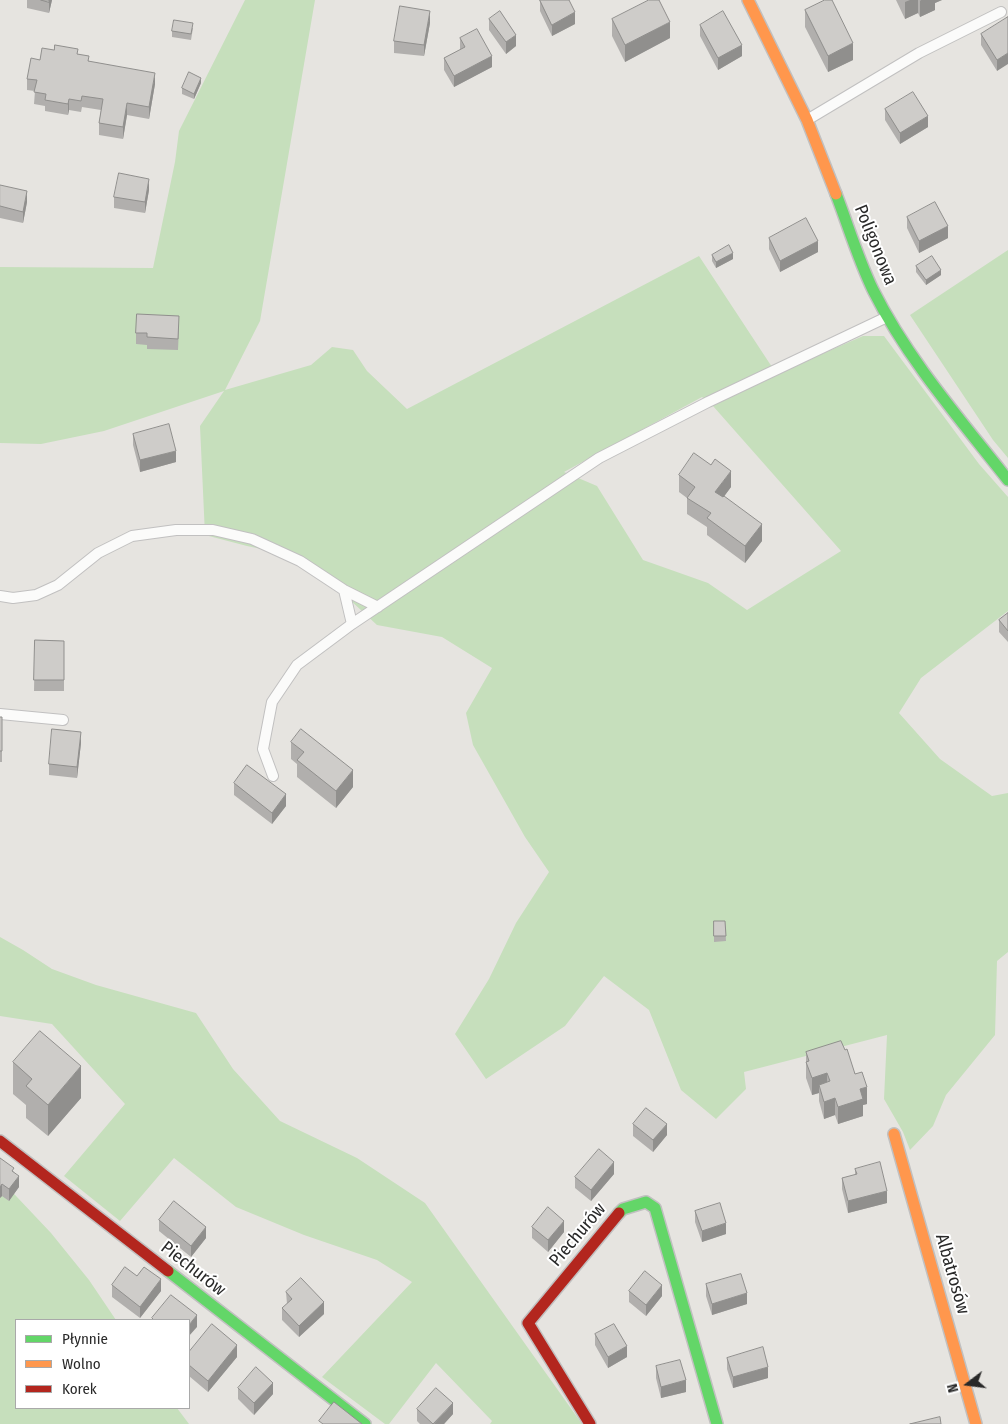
<!DOCTYPE html>
<html>
<head>
<meta charset="utf-8">
<style>
  body { margin:0 }
  #map { position:relative; width:1008px; height:1424px; overflow:hidden; background:#e6e4e0; font-family:"Fira Sans Condensed",sans-serif }
  canvas { display:block }
  .legend { position:absolute; left:15px; top:1319px; width:175px; height:90px; box-sizing:border-box; background:#fff; border:1px solid #a9a9a9; margin:0; padding:6px 9px; list-style:none; font-size:15px; color:#292929 }
  .legend li { display:flex; align-items:center; gap:10px; height:25px }
  .legend b { width:25px; border:1px solid #a9a9a9 }
  .north { position:absolute; left:943px; top:1359px; width:50px; height:50px; -webkit-text-stroke:4px #fff; paint-order:stroke; rotate:255deg; font-size:14px; font-weight:700; line-height:20px; text-align:center; color:#292929 }
  .north::after { content:''; display:block; margin:auto; width:18px; height:22px; background:#292929; clip-path:polygon(50% 0,100% 100%,50% 72%,0 100%) }
</style>
</head>
<body>
<div id="map">
<canvas width="1008" height="1424"></canvas>
<ul class="legend">
<li><b style="height:6px;background:#63d668"></b>Płynnie</li>
<li><b style="height:6px;background:#ff974d"></b>Wolno</li>
<li><b style="height:6px;background:#b3261e"></b>Korek</li>
</ul>
<div class="north">N</div>
</div>
<script>
const ctx = document.querySelector('canvas').getContext('2d');
ctx.lineJoin = 'round';
function paint(path, color) { ctx.fillStyle = color; ctx.fill(path, 'evenodd'); }
function trace(path, color, width, dash) { ctx.strokeStyle = color; ctx.lineWidth = width; ctx.lineCap = dash ? 'butt' : 'round'; ctx.setLineDash(dash || []); ctx.stroke(path); }
function label(font, color, halo, rows, align = 'center') {
  ctx.font = font + ' "Fira Sans Condensed",sans-serif'; ctx.lineWidth = 4; ctx.setLineDash([]); ctx.textBaseline = 'middle'; ctx.strokeStyle = halo; ctx.fillStyle = color; for (const [text, x, y, turn = 0] of rows) {
    ctx.save(); ctx.translate(x, y); ctx.rotate((+turn || 0) * Math.PI / 180); ctx.textAlign = isNaN(turn) ? turn : align; if (halo) ctx.strokeText(text, 0, 0); ctx.fillText(text, 0, 0); ctx.restore();
  }
}
paint(new Path2D(`
  M245 0H315L260 321 225 390 311 365 332 347 353 350 367 371 407 409 699 256 770 364 778 373 863 336H884L979 464 1008 497V611L921 678 899 713 940 759 992 796 1008 793V952L997 961 995 1035 946 1095 933 1126 910 1150 903 1132 884 1099 887 1035 744 1072 746 1089 716 1119 681 1090 649 1010 604 976 565 1026 486 1079 455 1034 489 979 516 923 549 872 525 837 473 745 466 713 492 668 442 637 377 625 305 558 247 546 205 535 200 426 224 391 104 431 41 444 0 443V267L153 268 175 162 179 131ZM702 397 713 406 841 551 747 610 708 583 643 560 597 486 564 472Z
  M1008 250V458L993 440 910 315Z
  M0 937 23 950 52 969 96 985 196 1013 233 1069 280 1121 357 1158 425 1203 582 1424H490L492 1421 436 1363 389 1424H385L322 1377 412 1282 377 1260 304 1235 236 1207 174 1158 120 1221 64 1176 125 1104 52 1024 0 1016Z
  M0 1179 51 1233 89 1280 116 1320H16V1408H177L189 1424H0Z`), '#c6dfbc');
const lane = new Path2D(`
  M807 120 919 53 1001 12
  M344 590 352 624
  M0 596 13 598 36 595 58 585 98 553 132 536 176 530H213L252 539 300 561 344 590 378 607
  M0 714 63 720
  M273 776 263 749 272 702 297 665 352 624 599 458 708 402 887 317`);
const fast = new Path2D(`
  M836 194C848 225 858 259 873 290 908 360 960 419 1008 480
  M619 1213 623 1209 646 1202 655 1208 717 1424
  M168 1271 365 1424`);
const slow = new Path2D(`
  M748 0 807 120 836 194
  M894 1134 976 1424`);
const jam = new Path2D(`
  M0 1141 168 1271
  M590 1424 528 1323 619 1213`);
trace(lane, '#c1c0c0', 12);
trace(fast, '#c1c0c0', 14);
trace(slow, '#c1c0c0', 14);
trace(jam, '#c1c0c0', 14);
trace(lane, '#fbfbfa', 10);
trace(fast, '#63d668', 11);
trace(slow, '#ff974d', 11);
trace(jam, '#b3261e', 11);
paint(new Path2D(`
  M27 0H52L49 13 27 8Z
  M540 0 575 24 552 36 540 11Z
  M896 0H942L935 3V10L920 17 918 13 905 19Z
  M805 10 853 60 828 72 805 27Z
  M1008 18 997 71 981 45V34Z
  M489 19 516 46 506 54 489 30Z
  M612 19 670 38 625 62 612 36Z
  M430 23 424 56 394 53V41Z
  M700 25 742 56 718 70 700 36Z
  M193 28 191 40 172 37V31Z
  M460 38 492 67 454 87 444 70V58L460 50Z
  M78 54 89 61 155 84 149 119 127 115 123 139 99 135V123L101 110 82 107 81 112 69 110 68 115 45 111V106L34 104 35 91 27 90V79L40 60Z
  M201 83 194 99 182 94V88Z
  M885 109 928 127 900 144 885 120Z
  M0 185 27 202 23 223 0 218Z
  M149 190 145 213 114 208V197Z
  M907 217 948 238 919 253 907 228Z
  M769 238 818 252 780 272 769 249Z
  M712 255 733 259 716 268 712 261Z
  M916 266 941 275 926 285 916 272Z
  M179 327 178 350 147 349V345L136 344V333Z
  M133 434 176 462 140 472 133 445Z
  M679 475 731 487 724 496 762 541 745 563 707 535V527L687 514V498L679 492Z
  M1008 613V642L999 632V620Z
  M35 640 64 641V691H34Z
  M0 717H2V762H0Z
  M291 742 353 787 336 808 297 777V764L291 759Z
  M81 743 77 778 49 775V764Z
  M234 783 286 806 272 824 234 795Z
  M714 921H725L726 941 714 942Z
  M845 1050 855 1074 867 1104 863 1105V1116L838 1124 835 1115 824 1119 819 1101V1093L812 1095 806 1078V1052Z
  M13 1062 81 1098 48 1136 26 1118V1105L13 1094Z
  M633 1124 667 1135 653 1152 633 1136Z
  M0 1158 14 1172 19 1187 9 1201 2 1196 0 1198Z
  M855 1169 887 1203 848 1213 842 1189V1178L855 1175Z
  M614 1174 591 1201 575 1188V1177Z
  M695 1211 726 1234 702 1242 695 1222Z
  M159 1220 206 1238 191 1257 159 1231Z
  M532 1227 564 1232 548 1252 532 1238Z
  M137 1276 161 1291 140 1318 112 1297V1285Z
  M706 1284 747 1304 712 1315 706 1296Z
  M629 1291 662 1296 646 1316 629 1302Z
  M286 1292 324 1314 299 1337 282 1320V1308L287 1304Z
  M595 1334 627 1357 608 1368 595 1345Z
  M189 1352 237 1357 208 1392 189 1376Z
  M727 1358 768 1378 733 1388 727 1369Z
  M656 1366 686 1392 661 1398 656 1378Z
  M238 1388 273 1394 254 1415 238 1399Z
  M417 1409 453 1414 444 1424H420L417 1421Z`), '#b1afad');
paint(new Path2D(`
  M49 0H52L49 13Z
  M910 0H918V13L905 19V2Z
  M921 0H942L935 3V10L920 17V1Z
  M430 11V23L424 56V45Z
  M575 12V24L552 36V25Z
  M670 22V38L625 62V45Z
  M516 35V46L506 54V42Z
  M853 43V60L828 72V56Z
  M742 45V56L718 70V58Z
  M1008 53V64L997 71V60Z
  M492 56V67L454 87V76Z
  M155 73V84L149 119V107Z
  M201 78V83L194 99V94Z
  M69 99V110L68 115V104Z
  M127 103V115L123 139V127Z
  M928 116V127L900 144V133Z
  M149 179V190L145 213V202Z
  M27 191V202L23 223V212Z
  M948 226V238L919 253V241Z
  M818 241V252L780 272V261Z
  M733 253V259L716 268V262Z
  M941 270V275L926 285V280Z
  M176 451V462L140 472V460Z
  M731 471V487L715 509V492Z
  M762 524V541L745 563V546Z
  M81 732V743L77 778V767Z
  M353 770V787L336 808V791Z
  M286 794V806L272 824V813Z
  M81 1066V1098L48 1136V1105Z
  M827 1073V1090L819 1085V1093L812 1095V1078Z
  M867 1087V1104L863 1105V1116L838 1124V1107L860 1089Z
  M835 1098V1115L824 1119V1102Z
  M667 1124V1135L653 1152V1140Z
  M614 1162V1174L591 1201V1190Z
  M19 1176V1187L9 1201V1189Z
  M2 1184V1196L0 1198V1187Z
  M887 1191V1203L848 1213V1201Z
  M564 1221V1232L548 1252V1240Z
  M726 1223V1234L702 1242V1231Z
  M206 1227V1238L191 1257V1246Z
  M161 1279V1291L140 1318V1307Z
  M662 1285V1296L646 1316V1305Z
  M747 1293V1304L712 1315V1304Z
  M324 1302V1314L299 1337V1326Z
  M197 1315V1327L189 1336V1325Z
  M237 1345V1357L208 1392V1381Z
  M627 1346V1357L608 1368V1357Z
  M768 1367V1378L733 1388V1377Z
  M686 1380V1392L661 1398V1387Z
  M273 1383V1394L254 1415V1403Z
  M453 1403V1414L444 1424H434Z`), '#908f8d');
const building = new Path2D(`
  M41 0H49V2Z
  M540 0H569L575 12 552 25Z
  M649 0H659L670 22 625 45 612 19Z
  M825 0H832L853 43 828 56 805 10Z
  M400 6 430 11 424 45 394 41Z
  M500 11 516 35 506 42 489 19Z
  M723 11 742 45 718 58 700 25Z
  M1008 17V53L997 60 981 34Z
  M174 20 193 23 191 34 172 31Z
  M477 29 492 56 454 76 444 58 465 47 460 38Z
  M55 45 78 49 77 54 89 56 88 61 155 73 149 107 127 103 123 127 99 123 103 99 82 96 81 101 69 99 68 104 45 100 46 94 34 92 37 80 27 79 31 58 40 60 42 48 54 50Z
  M189 72 201 78 194 94 182 88Z
  M913 92 928 116 900 133 885 109Z
  M119 173 149 179 145 202 114 197Z
  M0 185 27 191 23 212 0 206Z
  M935 202 948 226 919 241 907 217Z
  M806 218 818 241 780 261 769 238Z
  M729 245 733 253 716 262 712 255Z
  M932 256 941 270 926 280 916 266Z
  M137 314 179 316 178 339 147 337V333H136Z
  M169 424 176 451 140 460 133 434Z
  M694 453 711 465 715 459 731 471 715 492 723 497 724 496 762 524 745 546 707 518 711 513 687 498 695 487 679 475Z
  M1008 613V631L999 620Z
  M35 640 64 641V680H34Z
  M0 717H2V751H0Z
  M52 729 81 732 77 767 49 764Z
  M301 729 353 770 336 791 297 760 304 752 291 742Z
  M247 765 286 794 272 813 234 783Z
  M714 921H725L726 936H714Z
  M40 1031 81 1066 48 1105 26 1086 32 1079 13 1062Z
  M841 1041 845 1050 847 1049 855 1074 862 1072 867 1087 860 1089 863 1099 838 1107 835 1098 824 1102 819 1085 830 1081 827 1073 812 1078 806 1062 809 1061 806 1052Z
  M646 1108 667 1124 653 1140 633 1124Z
  M599 1149 614 1162 591 1190 575 1177Z
  M0 1158 14 1168 12 1171 19 1176 9 1189 2 1184 0 1187Z
  M880 1162 887 1191 848 1201 842 1178 857 1174 855 1169Z
  M174 1201 206 1227 191 1246 159 1220Z
  M720 1203 726 1223 702 1231 695 1211Z
  M548 1207 564 1221 548 1240 532 1227Z
  M125 1267 137 1276 144 1267 161 1279 140 1307 112 1285Z
  M645 1271 662 1285 646 1305 629 1291Z
  M741 1274 747 1293 712 1304 706 1284Z
  M301 1278 324 1302 299 1326 282 1308 292 1299 286 1292Z
  M171 1295 197 1315 189 1325V1320H154L152 1318Z
  M212 1324 237 1345 208 1381 189 1365V1352Z
  M614 1324 627 1346 608 1357 595 1334Z
  M763 1347 768 1367 733 1377 727 1358Z
  M680 1360 686 1380 661 1387 656 1366Z
  M256 1367 273 1383 254 1403 238 1388Z
  M436 1388 453 1403 433 1424 417 1409Z
  M334 1402 362 1424H323L319 1421Z
  M940 1417 941 1424H910Z`);
paint(building, '#ceccc9');
trace(building, '#908f8d', 1);
label('18px', '#292929', '#fff', [
  ["Poligonowa",875,245,68],
  ["Piechurów",578,1235,-50],
  ["Piechurów",193,1269,38],
  ["Albatrosów",952,1274,74]
]);
</script>
</body>
</html>
